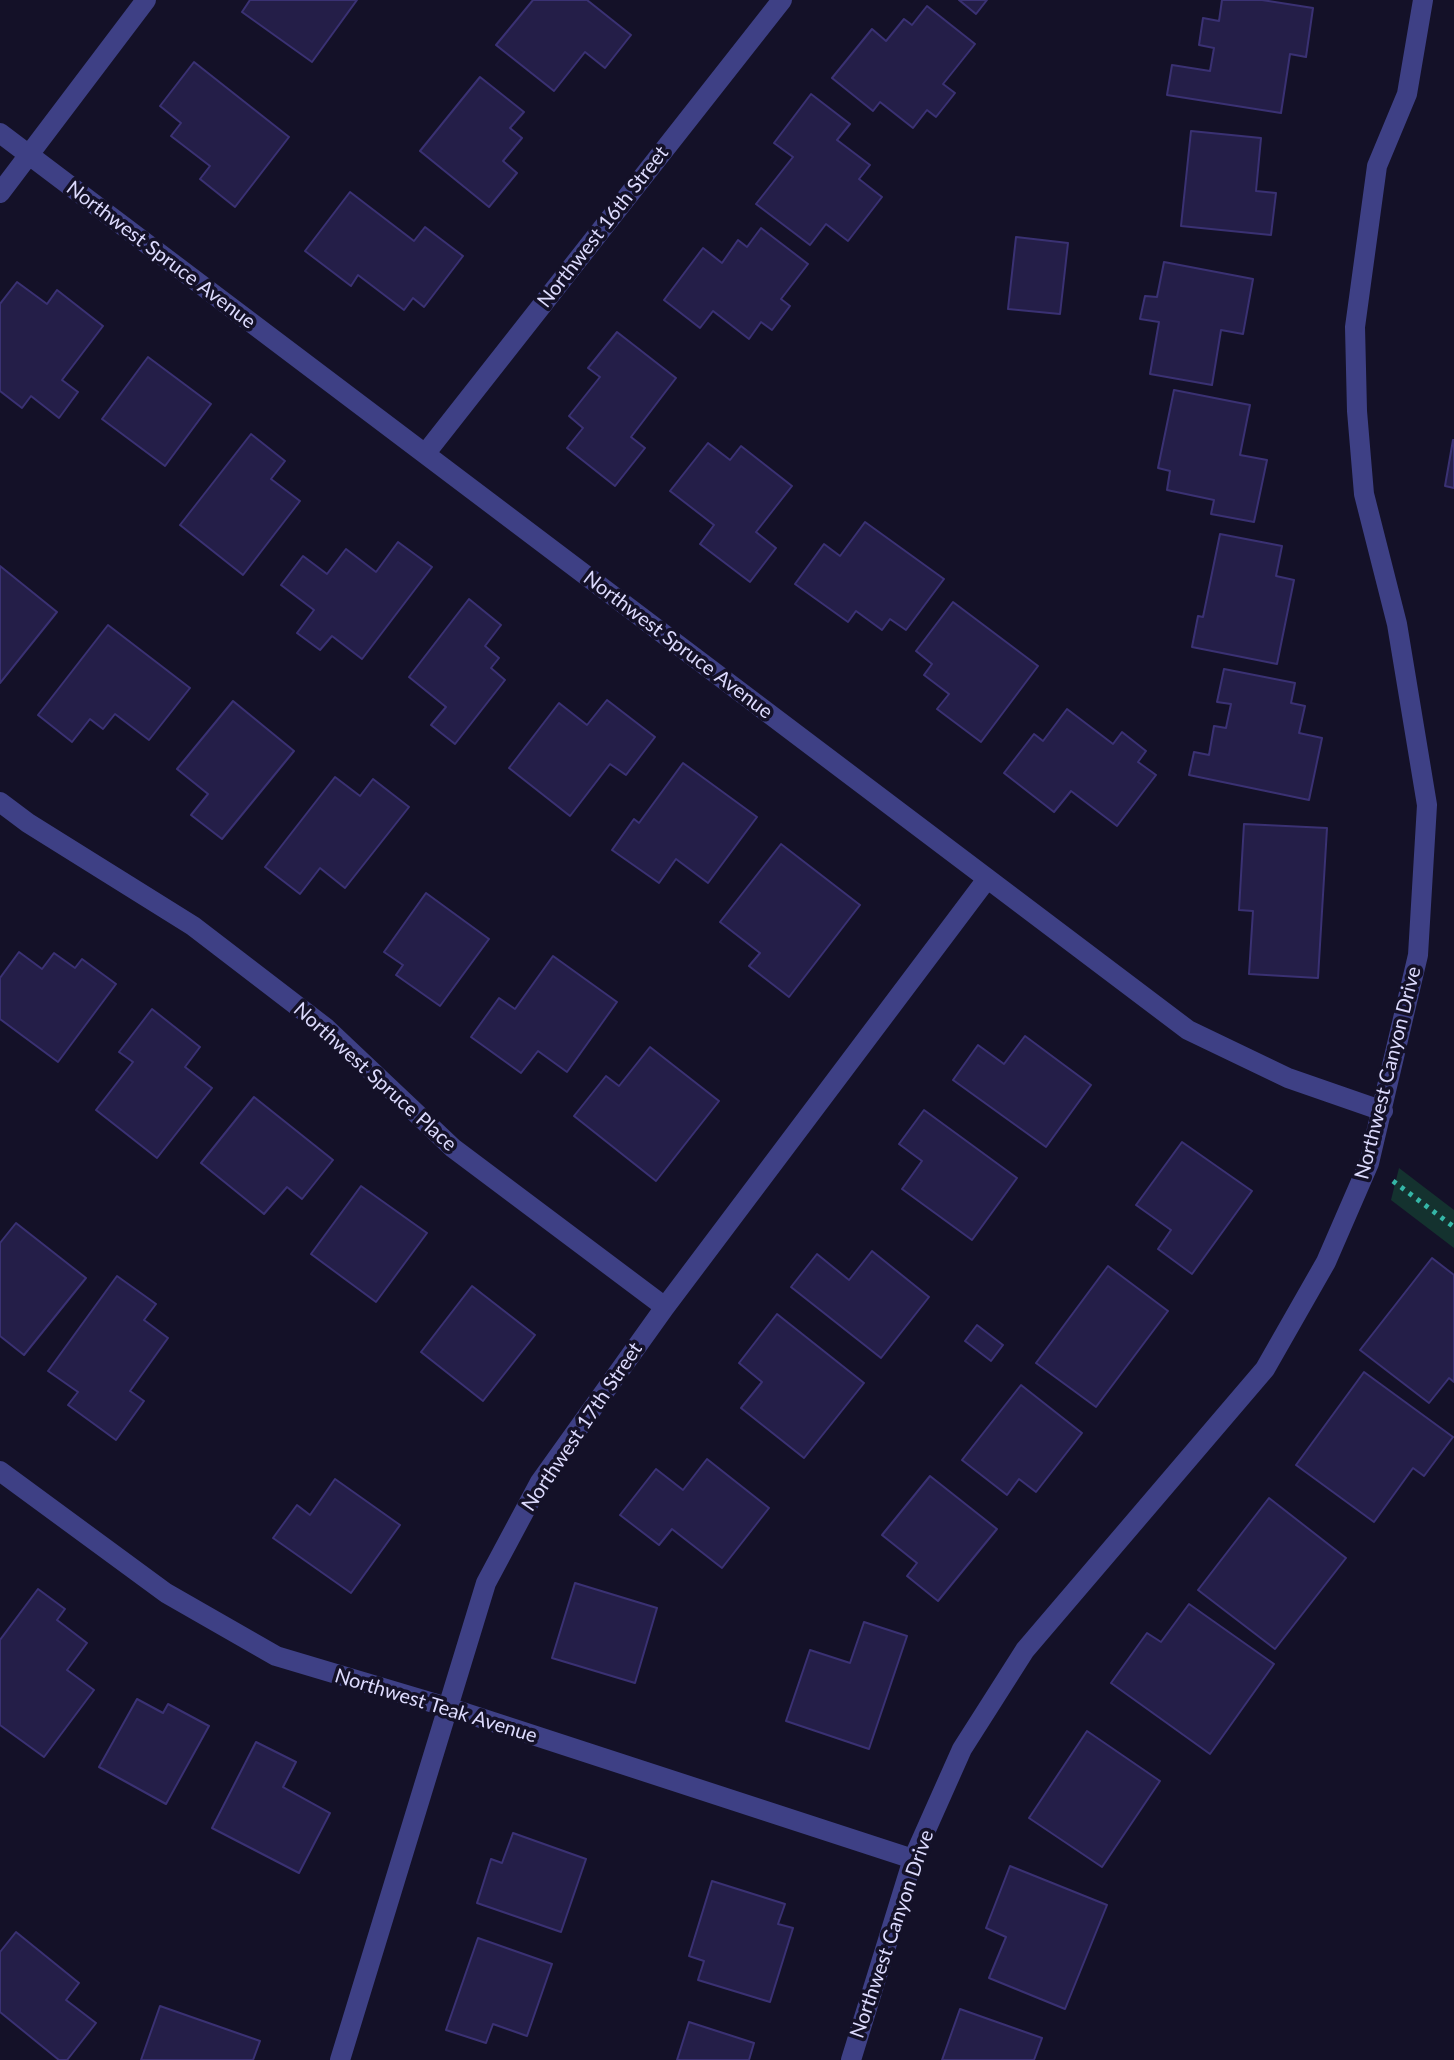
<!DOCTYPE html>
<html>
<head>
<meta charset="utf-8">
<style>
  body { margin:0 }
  canvas { display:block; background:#141128 }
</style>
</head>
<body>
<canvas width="1454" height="2060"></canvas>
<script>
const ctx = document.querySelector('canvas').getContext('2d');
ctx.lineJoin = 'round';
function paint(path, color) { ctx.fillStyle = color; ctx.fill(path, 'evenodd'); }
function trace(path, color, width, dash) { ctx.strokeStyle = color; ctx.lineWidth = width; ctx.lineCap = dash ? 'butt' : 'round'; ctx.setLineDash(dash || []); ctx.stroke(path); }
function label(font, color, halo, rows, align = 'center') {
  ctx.font = font + ' Lato,sans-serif'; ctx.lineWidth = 7; ctx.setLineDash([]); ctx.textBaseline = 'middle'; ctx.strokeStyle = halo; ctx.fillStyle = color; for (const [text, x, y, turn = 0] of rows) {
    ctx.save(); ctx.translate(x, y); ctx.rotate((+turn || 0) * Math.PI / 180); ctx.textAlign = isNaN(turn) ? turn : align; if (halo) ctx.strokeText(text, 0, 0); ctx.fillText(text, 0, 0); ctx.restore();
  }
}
paint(new Path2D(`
  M1399 1168 1454 1210V1248L1391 1200Z`), '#14322f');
const building = new Path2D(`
  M250 0H357L312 62 242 12Z
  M533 0H587L631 35 605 68 585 52 554 91 496 45Z
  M959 0H987L976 14Z
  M1222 0H1262L1313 8 1306 57 1290 54 1281 113 1167 95 1172 65 1210 71 1214 48 1199 45 1203 18 1219 21Z
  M927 6 975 44 943 84 955 93 936 117 927 110 913 128 880 102 873 111 832 78 872 29 886 41 904 19 912 25Z
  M194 62 289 137 235 207 200 179 210 166 171 136 181 123 160 106Z
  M480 77 524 112 510 128 522 138 503 161 517 173 489 207 420 151Z
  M811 94 850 124 837 140 870 165 859 179 882 197 848 241 826 224 810 245 756 204 793 157 774 143Z
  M1191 131 1261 138 1256 191 1276 193 1271 235 1181 226Z
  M350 192 414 241 425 227 463 256 424 307 413 298 404 310 358 275 351 286 305 251Z
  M761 228 808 264 781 299 790 306 772 330 761 322 749 339 713 311 700 328 664 300 703 248 722 263 738 240 747 247Z
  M1016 237 1068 243 1060 314 1008 309Z
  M1164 262 1253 279 1243 334 1221 330 1212 385 1150 374 1159 322 1140 319 1145 296 1157 297Z
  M17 282 47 304 57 290 103 326 62 380 78 392 59 418 31 396 22 408 0 391V304Z
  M617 332 676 378 631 437 645 448 615 486 567 448 583 428 569 416 600 377 588 368Z
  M148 357 211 404 165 466 102 419Z
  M1174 390 1250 405 1240 455 1267 460 1254 522 1211 514 1214 500 1167 490 1170 471 1158 468Z
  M251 434 285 461 271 479 300 501 243 575 180 525Z
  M1453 440H1454V488L1445 486Z
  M708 443 730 460 741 446 792 486 756 532 776 548 750 582 700 544 714 525 670 491Z
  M865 522 944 579 906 630 890 619 882 630 856 611 848 622 795 584 824 544 840 556Z
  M1220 534 1282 546 1276 576 1294 580 1277 664 1192 647 1198 616 1203 617Z
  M398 542 432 567 362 659 332 636 320 650 297 633 314 610 281 585 303 556 327 574 346 549 376 572Z
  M0 566 57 612 0 683Z
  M469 599 501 625 485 646 499 658 491 668 505 680 455 744 431 725 446 707 409 677Z
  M953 602 1038 666 981 742 937 709 949 694 924 675 932 664 916 651Z
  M108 625 190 688 149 740 115 714 103 729 90 719 72 742 38 715Z
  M1224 669 1295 683 1291 703 1305 706 1299 733 1322 738 1309 800 1189 775 1194 752 1209 755 1214 726 1226 728 1231 704 1217 702Z
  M607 700 655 737 626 775 610 764 570 816 509 768 559 703 587 725Z
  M233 701 294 751 222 839 191 815 208 794 177 769Z
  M1067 709 1113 744 1122 732 1146 751 1138 762 1156 775 1117 826 1071 791 1054 812 1004 773 1034 734 1043 741Z
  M683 763 757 817 708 883 676 859 659 883 612 850 634 819 639 823Z
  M335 777 360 796 373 779 409 807 345 888 320 868 300 894 265 867Z
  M1244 824 1327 828 1318 978 1249 974 1253 911 1239 910Z
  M781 844 860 905 789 997 749 966 760 953 720 922Z
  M426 893 489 939 440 1006 396 975 403 965 384 952Z
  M19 952 42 969 54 953 75 968 82 959 116 984 58 1062 0 1019V978Z
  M553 956 617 1002 567 1072 538 1051 521 1073 471 1037 499 998 515 1009Z
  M152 1009 200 1047 185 1067 212 1088 157 1158 96 1110 133 1062 119 1052Z
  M1025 1036 1091 1085 1046 1147 953 1080 978 1045 1004 1064Z
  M650 1047 719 1101 656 1181 574 1116 606 1076 619 1086Z
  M254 1097 333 1160 302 1199 287 1187 264 1214 201 1163Z
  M924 1110 1017 1178 972 1240 902 1189 922 1161 899 1144Z
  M1182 1142 1252 1191 1192 1274 1158 1249 1171 1230 1136 1205Z
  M361 1186 427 1233 376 1302 311 1254Z
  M16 1223 86 1278 24 1355 0 1336V1243Z
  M872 1251 929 1297 881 1358 791 1287 817 1254 849 1280Z
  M1432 1258 1454 1275V1382L1449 1378 1429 1403 1360 1350Z
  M1108 1266 1168 1311 1096 1407 1036 1363Z
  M117 1276 156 1304 144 1320 168 1338 130 1391 144 1401 116 1440 68 1405 78 1392 48 1371Z
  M472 1286 535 1335 483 1401 421 1352Z
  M777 1314 864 1383 804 1458 741 1408 762 1382 739 1363Z
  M977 1325 1003 1345 991 1361 965 1341Z
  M1364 1372 1453 1437 1424 1476 1413 1468 1374 1522 1296 1465Z
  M1021 1385 1082 1433 1036 1492 1019 1479 1007 1495 962 1460Z
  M707 1459 769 1508 722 1568 672 1529 659 1545 620 1515 656 1469 683 1490Z
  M930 1476 997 1529 938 1601 907 1576 917 1563 882 1535Z
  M335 1479 400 1525 351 1593 273 1538 297 1505 310 1515Z
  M1269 1498 1346 1558 1275 1649 1198 1590Z
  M575 1583 657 1608 635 1683 552 1658Z
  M38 1589 65 1609 57 1620 87 1643 67 1670 94 1690 44 1757 0 1725V1640Z
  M1189 1604 1274 1664 1210 1754 1111 1683 1147 1633 1161 1642Z
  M864 1622 907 1636 869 1749 786 1721 810 1650 850 1663Z
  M137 1699 163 1713 168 1704 209 1726 166 1804 99 1767Z
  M1087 1731 1160 1781 1102 1867 1029 1818Z
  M256 1742 296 1762 283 1787 330 1813 299 1873 212 1828Z
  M513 1833 586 1859 561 1932 477 1903 491 1859 502 1863Z
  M1010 1866 1107 1905 1065 2009 989 1978 1006 1937 986 1928Z
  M712 1881 785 1904 778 1924 793 1928 770 2002 698 1980 704 1961 689 1956Z
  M16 1932 79 1983 66 2000 96 2023 67 2060H59L0 2012V1952Z
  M478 1938 552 1964 527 2036 493 2024 486 2043 446 2030Z
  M160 2006 260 2041 253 2060H141Z
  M960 2009 1042 2038 1034 2060H942Z
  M689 2022 754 2043 749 2060H677Z`);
paint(building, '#241e48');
trace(building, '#3a3173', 2);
trace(new Path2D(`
  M1393 1181 1454 1227`), '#35b6a7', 5, [4, 6]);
trace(new Path2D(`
  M0 133 1188 1030 1288 1078 1383 1111
  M0 193 146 0
  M425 454 782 0
  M0 802 28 823 193 926 326 1028 453 1148 665 1307
  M0 1471 166 1593 276 1656 447 1707 913 1859
  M340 2060 486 1583 540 1482 665 1307 987 879
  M851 2060 913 1859 962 1749 1025 1650 1265 1369 1326 1262 1369 1163 1418 955 1427 805 1397 624 1364 494 1357 411 1355 327 1377 166 1407 94 1423 0`), '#3e4085', 20);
label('20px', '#dcdafd', '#141128', [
  ["Northwest 16th Street",603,227,-52],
  ["Northwest Spruce Avenue",161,255,37],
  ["Northwest Spruce Avenue",678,645,37],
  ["Northwest Canyon Drive",1388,1073,-76],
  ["Northwest Spruce Place",375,1077,42],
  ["Northwest 17th Street",582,1427,-56],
  ["Northwest Teak Avenue",436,1706,17],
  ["Northwest Canyon Drive",892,1934,-71]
]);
</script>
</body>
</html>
